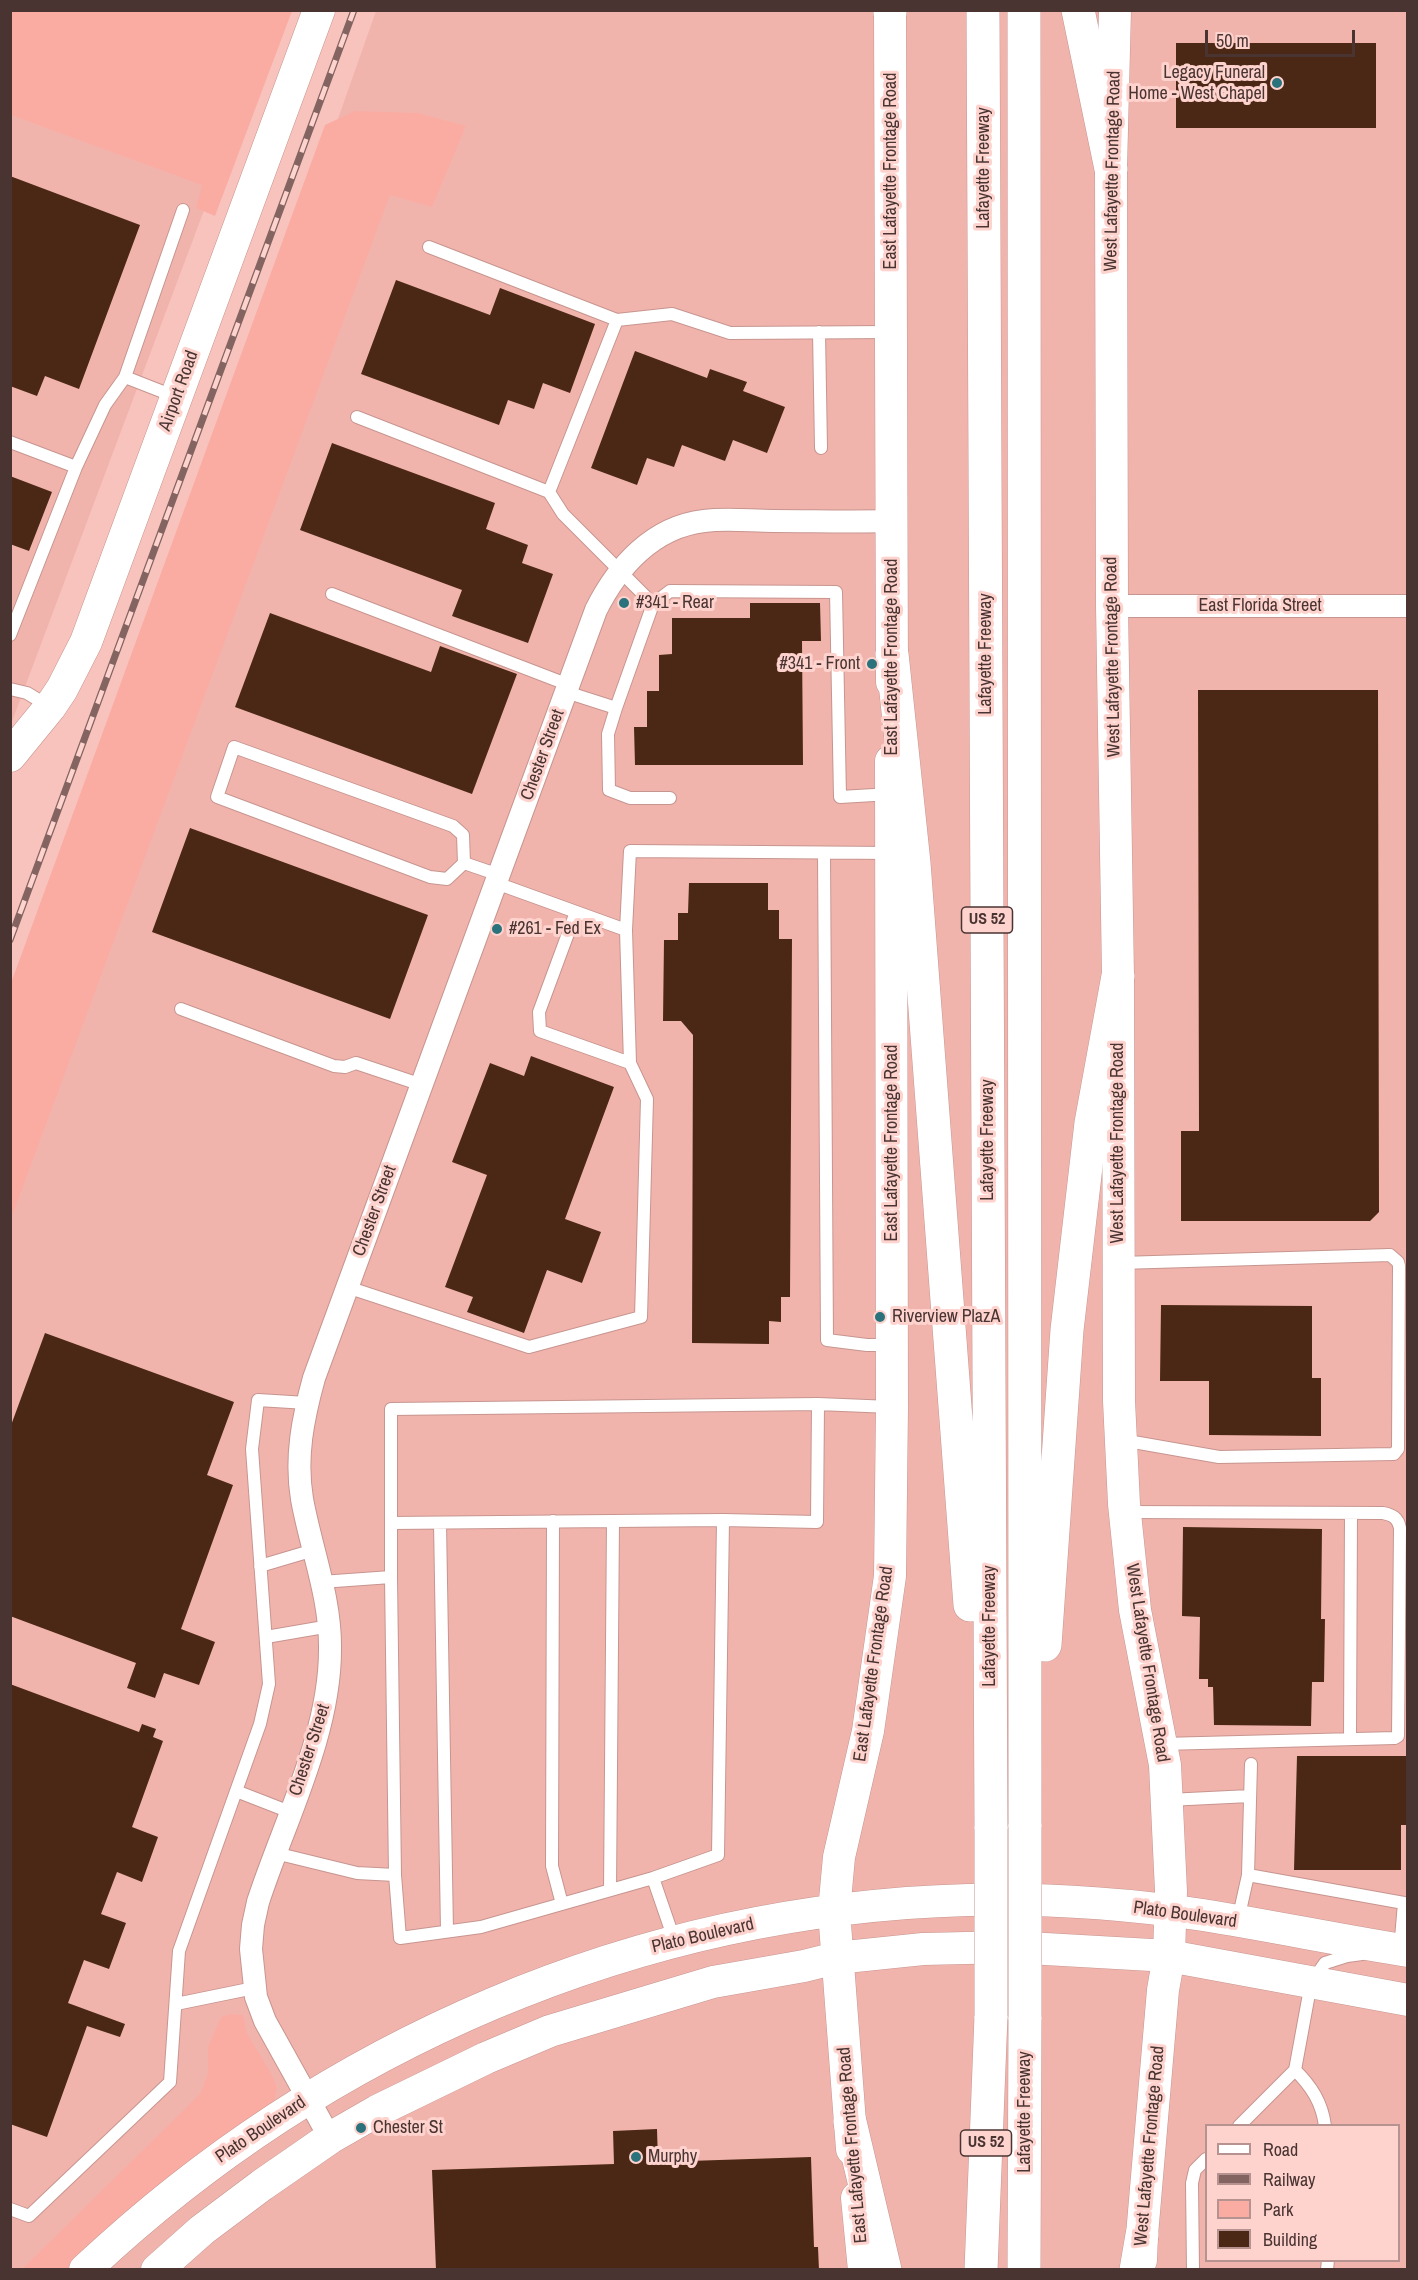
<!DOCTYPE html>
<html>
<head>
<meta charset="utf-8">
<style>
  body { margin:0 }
  #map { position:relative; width:1418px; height:2280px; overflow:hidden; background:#f8c3bd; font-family:"Archivo Narrow",sans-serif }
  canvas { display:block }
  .frame { position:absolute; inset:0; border:12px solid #493432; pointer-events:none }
  .legend { position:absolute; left:1205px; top:2124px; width:195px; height:138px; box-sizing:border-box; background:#fed3ce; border:2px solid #b69390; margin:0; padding:8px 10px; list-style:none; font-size:18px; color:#493432 }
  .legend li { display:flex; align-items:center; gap:12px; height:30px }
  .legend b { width:30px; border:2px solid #b69390 }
  .scale { position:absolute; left:1205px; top:30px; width:150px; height:27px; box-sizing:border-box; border:3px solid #493432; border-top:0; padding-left:8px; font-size:18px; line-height:21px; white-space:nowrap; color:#493432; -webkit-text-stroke:4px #fed3ce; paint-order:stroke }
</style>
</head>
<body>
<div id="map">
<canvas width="1418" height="2280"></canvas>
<div class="frame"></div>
<ul class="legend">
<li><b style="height:8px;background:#fff"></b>Road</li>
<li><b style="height:8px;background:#846461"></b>Railway</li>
<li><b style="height:16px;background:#faaca3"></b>Park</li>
<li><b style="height:16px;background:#4b2815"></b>Building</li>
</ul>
<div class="scale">50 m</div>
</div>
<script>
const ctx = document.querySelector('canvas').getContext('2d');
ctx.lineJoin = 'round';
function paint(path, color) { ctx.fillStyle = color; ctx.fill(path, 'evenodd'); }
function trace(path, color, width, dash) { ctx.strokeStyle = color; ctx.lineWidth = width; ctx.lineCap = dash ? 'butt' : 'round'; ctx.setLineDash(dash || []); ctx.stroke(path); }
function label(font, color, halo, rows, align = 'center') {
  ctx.font = font + ' "Archivo Narrow",sans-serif'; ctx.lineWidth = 6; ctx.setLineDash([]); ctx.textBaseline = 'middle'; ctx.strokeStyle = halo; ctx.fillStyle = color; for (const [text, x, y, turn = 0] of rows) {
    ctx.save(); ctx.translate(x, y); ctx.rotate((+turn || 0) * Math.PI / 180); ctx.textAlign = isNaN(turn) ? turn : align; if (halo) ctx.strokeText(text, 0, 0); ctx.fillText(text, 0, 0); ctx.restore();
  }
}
paint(new Path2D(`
  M11 11H279L11 724Z
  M376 11H1407V2269L11 2270V1046ZM1206 2126H1398V2260H1206Z`), '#f1b4ad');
paint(new Path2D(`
  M10 11H292L215 216 196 208 202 185 11 115Z
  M355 111 418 113 466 126 432 207 390 195 11 1219V983L325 125Z
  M231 2014 243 2015 247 2033 273 2077 277 2088 275 2099 265 2112 72 2269 21 2270 200 2094 208 2073V2047L221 2017Z`), '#faaca3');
paint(new Path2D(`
  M1176 43H1376V128H1176Z
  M10 176 140 225 79 389 45 376 37 396 10 386Z
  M396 280 490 315 500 288 595 324 570 393 543 383 534 409 508 400 499 425 361 374Z
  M635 351 707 378 710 369 747 382 743 391 785 407 767 453 733 440 725 461 682 445 674 467 647 458 637 485 591 468Z
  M332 443 495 503 486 529 528 545 522 563 553 574 528 643 452 616 462 590 300 530Z
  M10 476 52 492 29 551 10 544Z
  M750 603H820L821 641H802L803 765H635L634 727H647V691H659V655L672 654V618H750Z
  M270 613 431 672 440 646 517 674 472 794 235 707Z
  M1198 690H1378L1379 1212 1370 1221H1181V1131H1199Z
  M190 828 428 915 390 1019 152 932Z
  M689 883H768V910H779V939H792L790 1297H781V1322L769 1321V1344L692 1343 693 1035 681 1021H663L664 940H678V913H688Z
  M531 1056 614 1087 565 1219 601 1232 582 1283 547 1270 524 1333 467 1312 473 1297 445 1287 487 1175 452 1162 490 1063 524 1076Z
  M1161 1305 1312 1306V1378H1321V1436L1209 1435V1381H1160Z
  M45 1333 234 1402 207 1475 233 1485 181 1629 215 1642 199 1685 164 1673 155 1698 127 1688 136 1663 10 1616V1428Z
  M1183 1527 1322 1529 1321 1619H1325L1324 1682H1312L1311 1726 1214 1725 1213 1687H1208V1679H1199L1200 1617 1182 1616Z
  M10 1684 139 1732 142 1724 156 1729 153 1737 163 1741 132 1827 158 1837 142 1882 117 1872 101 1914 126 1923 109 1969 84 1960 68 2003 125 2024 120 2037 87 2026 47 2137 10 2124Z
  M1297 1756H1407V1825H1401V1870H1294Z
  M657 2129 658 2162 811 2157 814 2247H818L819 2270H436L432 2170 614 2164 613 2131Z`), '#4b2815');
const lane = new Path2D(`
  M429 247 617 320
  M819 332 821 448
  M125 377 176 397
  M357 417 549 492
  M10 442 76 467 105 405 125 377 183 210
  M332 594 569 685
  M653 604 563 514 549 492 617 320 672 314 730 333 890 332
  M10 635 76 467
  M10 689 27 693 50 707
  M566 692 616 708 608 734 609 790 630 798H670
  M616 708 653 604 670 591 836 592 840 797 891 794
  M824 853 827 1340 867 1345H892
  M464 863 447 879 430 877 217 797 234 747 453 826 463 835 464 863 499 875
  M496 883 626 930 630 851 891 853
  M576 912 539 1012 540 1031 630 1063
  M181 1009 334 1066 345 1067 356 1063 422 1085
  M1120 1263 1390 1255 1398 1262 1399 1266 1398 1449 1394 1454 1219 1457 1122 1440
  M347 1287 529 1347 641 1317 647 1099 630 1063 626 930
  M818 1404 891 1407
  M1125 1512 1383 1513C1393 1515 1398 1518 1400 1528L1398 1736 1395 1738 1162 1744
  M553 1521 552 1866 562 1904
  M391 1523 723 1520
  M440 1523 447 1931
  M260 1566 314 1550
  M391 1577V1409L818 1404 817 1522 723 1520 718 1855 653 1878 675 1942
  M321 1582 391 1577 395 1875
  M266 1637 330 1626
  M1350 1739 1351 1513
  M1251 1764 1248 1875 1404 1903 1400 1950
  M236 1791 290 1812
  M1168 1800 1250 1796
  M275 1853 357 1873 395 1875 400 1938 481 1927 653 1878
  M610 1890 613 1521
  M1238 1920 1248 1875
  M176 2004 254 1988
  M1295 2070C1311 2086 1322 2102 1325 2126
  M1239 2126 1295 2070 1311 1983 1325 1963 1347 1956 1362 1954
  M10 2209 29 2216 170 2082 179 1951 260 1724 269 1684 252 1449 258 1400 307 1403
  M1193 2270 1192 2183 1195 2170 1206 2159
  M1327 2270 1328 2260`);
const street = new Path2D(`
  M1112 606H1408
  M330 2138 265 2021 256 1997 251 1949 253 1925 258 1902C284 1822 330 1735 330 1650 331 1598 311 1549 302 1499 295 1457 303 1418 314 1378L596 610C618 566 653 527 704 521 727 518 751 521 773 521 813 521 852 522 892 521`);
const secondary = new Path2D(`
  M890 10 892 682
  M1115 10 1111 169 1112 606 1118 976 1119 1401 1124 1504 1135 1610 1165 1765 1171 1891 1169 1956 1163 1990 1142 2235 1141 2260
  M10 756 50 707 62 689 86 642 319 10
  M852 2149 834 1911 839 1857 868 1731 890 1576 892 1407 891 761
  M857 2198 864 2270
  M85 2270C325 2044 638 1909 968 1900 1046 1898 1127 1904 1203 1915 1272 1926 1339 1940 1408 1951
  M157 2270 202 2230 262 2185 330 2138 377 2111 486 2058 550 2031 713 1982 804 1966 836 1958 923 1949 1010 1947 1169 1956 1408 2000`);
const highway = new Path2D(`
  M983 10 991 1829
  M1024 10 1025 1827
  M1078 10 1111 169
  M890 13V10
  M892 654 914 863 970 1605
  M1045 1645 1067 1330 1091 1123 1118 976
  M850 2122 885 2270
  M981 2270 991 2016
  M1024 2270 1025 2017
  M1136 2270 1142 2235`);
trace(lane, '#c7958f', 14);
trace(street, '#c7958f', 24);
trace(secondary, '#c7958f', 33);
trace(highway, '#c7958f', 34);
trace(lane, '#fff', 12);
trace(street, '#fff', 22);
trace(secondary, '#fff', 32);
trace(highway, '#fff', 33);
const rail = new Path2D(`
  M10 940 354 10`);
trace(rail, '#846461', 7);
trace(rail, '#fed3ce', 4.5, [14]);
const highwayBridge = new Path2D(`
  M1025 1827V2017
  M991 1829V2016`);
trace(highwayBridge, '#c7958f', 34, []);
trace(highwayBridge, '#fff', 33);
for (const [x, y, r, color] of [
  [1277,83,6,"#2a727c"],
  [624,603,6,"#2a727c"],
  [872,664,6,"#2a727c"],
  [497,929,6,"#2a727c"],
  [880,1317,6,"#2a727c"],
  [361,2128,6,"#2a727c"],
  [636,2157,6,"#2a727c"]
]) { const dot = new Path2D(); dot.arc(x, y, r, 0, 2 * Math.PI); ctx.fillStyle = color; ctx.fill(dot); trace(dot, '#fed3ce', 2); }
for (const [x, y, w] of [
  [987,920,51],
  [986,2143,51]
]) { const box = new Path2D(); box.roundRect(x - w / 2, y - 13, w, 26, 4.5); ctx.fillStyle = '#fed3ce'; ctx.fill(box); trace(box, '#493432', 1.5); }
label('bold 16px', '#493432', null, [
  ["US 52",987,920],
  ["US 52",986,2143]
]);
label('18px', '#493432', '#fed3ce', [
  ["Legacy Funeral",1265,73,"right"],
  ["Home - West Chapel",1265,94,"right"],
  ["#341 - Rear",636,603],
  ["#341 - Front",860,664,"right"],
  ["#261 - Fed Ex",509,929],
  ["Riverview PlazA",892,1317],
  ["Chester St",373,2128],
  ["Murphy",648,2157]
], 'left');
label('18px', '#493432', '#fed3ce', [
  ["Lafayette Freeway",984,168,-90],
  ["East Lafayette Frontage Road",891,171,-90],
  ["West Lafayette Frontage Road",1113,171,-89],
  ["Airport Road",179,391,-70],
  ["East Florida Street",1260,606],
  ["Lafayette Freeway",986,654,-90],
  ["East Lafayette Frontage Road",892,657,-90],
  ["West Lafayette Frontage Road",1113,657,-91],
  ["Chester Street",543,755,-70],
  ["Lafayette Freeway",988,1140,-90],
  ["East Lafayette Frontage Road",892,1143,-90],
  ["West Lafayette Frontage Road",1118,1143,-90],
  ["Chester Street",375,1211,-70],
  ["Lafayette Freeway",990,1626,-90],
  ["West Lafayette Frontage Road",1147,1663,81],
  ["East Lafayette Frontage Road",874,1664,-82],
  ["Chester Street",310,1750,-72],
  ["Plato Boulevard",1185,1915,8],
  ["Plato Boulevard",703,1936,-13],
  ["Lafayette Freeway",1025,2112,-90],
  ["Plato Boulevard",261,2130,-34],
  ["East Lafayette Frontage Road",853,2145,-95],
  ["West Lafayette Frontage Road",1150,2146,-85]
]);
</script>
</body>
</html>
